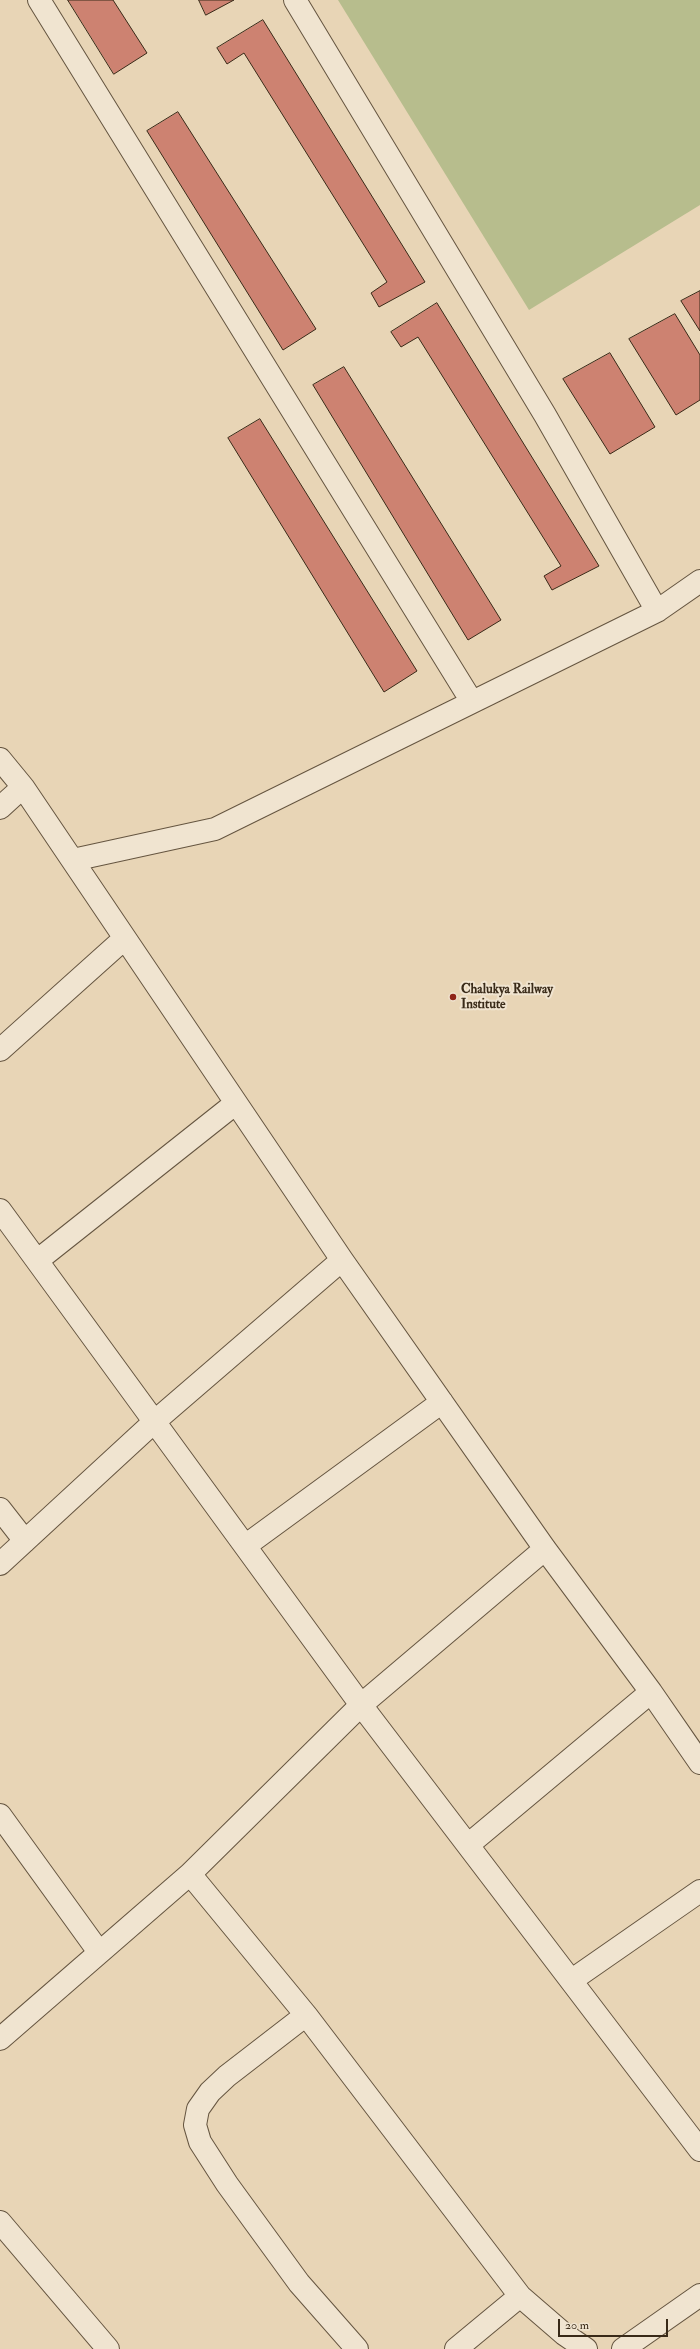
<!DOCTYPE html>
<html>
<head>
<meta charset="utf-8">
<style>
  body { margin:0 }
  #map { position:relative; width:700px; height:2349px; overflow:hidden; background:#e8d5b6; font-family:"IM FELL Double Pica",serif }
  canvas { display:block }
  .scale { position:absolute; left:558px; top:2319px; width:110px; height:18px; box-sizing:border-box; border:2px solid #392a18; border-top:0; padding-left:5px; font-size:12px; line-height:14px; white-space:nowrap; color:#392a18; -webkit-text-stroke:3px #f0e4d0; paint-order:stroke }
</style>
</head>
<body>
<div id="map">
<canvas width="700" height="2349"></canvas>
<div class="scale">20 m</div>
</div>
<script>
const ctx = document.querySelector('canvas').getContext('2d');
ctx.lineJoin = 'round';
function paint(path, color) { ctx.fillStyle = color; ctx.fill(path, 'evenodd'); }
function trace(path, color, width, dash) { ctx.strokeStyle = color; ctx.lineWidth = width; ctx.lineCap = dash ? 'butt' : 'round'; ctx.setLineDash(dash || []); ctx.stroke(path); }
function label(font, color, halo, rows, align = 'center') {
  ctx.font = font + ' "IM FELL Double Pica",serif'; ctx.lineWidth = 4; ctx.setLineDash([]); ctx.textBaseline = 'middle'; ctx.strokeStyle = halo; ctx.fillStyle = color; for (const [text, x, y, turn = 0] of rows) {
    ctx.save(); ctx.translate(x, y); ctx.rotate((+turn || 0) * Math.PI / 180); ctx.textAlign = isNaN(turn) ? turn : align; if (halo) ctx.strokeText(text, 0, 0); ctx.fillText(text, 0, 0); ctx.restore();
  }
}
paint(new Path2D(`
  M338 0H700V205L529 310Z`), '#b7bd8d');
const building = new Path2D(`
  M68 0H113L147 53 114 74Z
  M199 0H234L206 15Z
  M263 20 425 282 379 307 371 293 387 282 244 53 227 64 217 48Z
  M178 112 316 329 283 350 147 131Z
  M700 291V331L681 301Z
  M437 303 599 566 552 590 544 576 561 566 418 337 401 347 391 332Z
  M675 314 700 355V400L676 415 629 339Z
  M610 353 655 427 610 454 563 379Z
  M344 367 501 620 468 640 313 385Z
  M260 419 417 671 384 692 228 438Z`);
paint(building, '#cd8271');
trace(building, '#392a18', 1);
const street = new Path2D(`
  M39 0 472 702
  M295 0 545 415 657 611
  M0 759 23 787 342 1260 545 1549 651 1692 700 1763
  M0 808 23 787
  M73 860 215 829 657 611 700 581
  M0 1050 125 938
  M0 1210 361 1705 700 2150
  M38 1260 236 1103
  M0 1509 25 1541
  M245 1546 442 1402
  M0 1564 154 1422 342 1260
  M0 1815 99 1952
  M468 1845 651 1692
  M190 1874 306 2015 520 2296 456 2349
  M572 1980 700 1891
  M306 2015 227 2076 210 2092 198 2109 195 2125 200 2142 227 2184 299 2283 357 2349
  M0 2039 190 1874 361 1705 545 1549
  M0 2222 108 2349
  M520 2296 564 2334 586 2349
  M623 2349 700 2295`);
trace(street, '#655540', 24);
trace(street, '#f0e4d0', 22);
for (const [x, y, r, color] of [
  [453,997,4,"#8f2418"]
]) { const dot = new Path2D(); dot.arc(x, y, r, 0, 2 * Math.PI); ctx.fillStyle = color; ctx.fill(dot); trace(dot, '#f0e4d0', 1.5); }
label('bold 13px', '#392a18', '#f0e4d0', [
  ["Chalukya Railway",461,990],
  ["Institute",461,1005]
], 'left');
</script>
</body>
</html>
